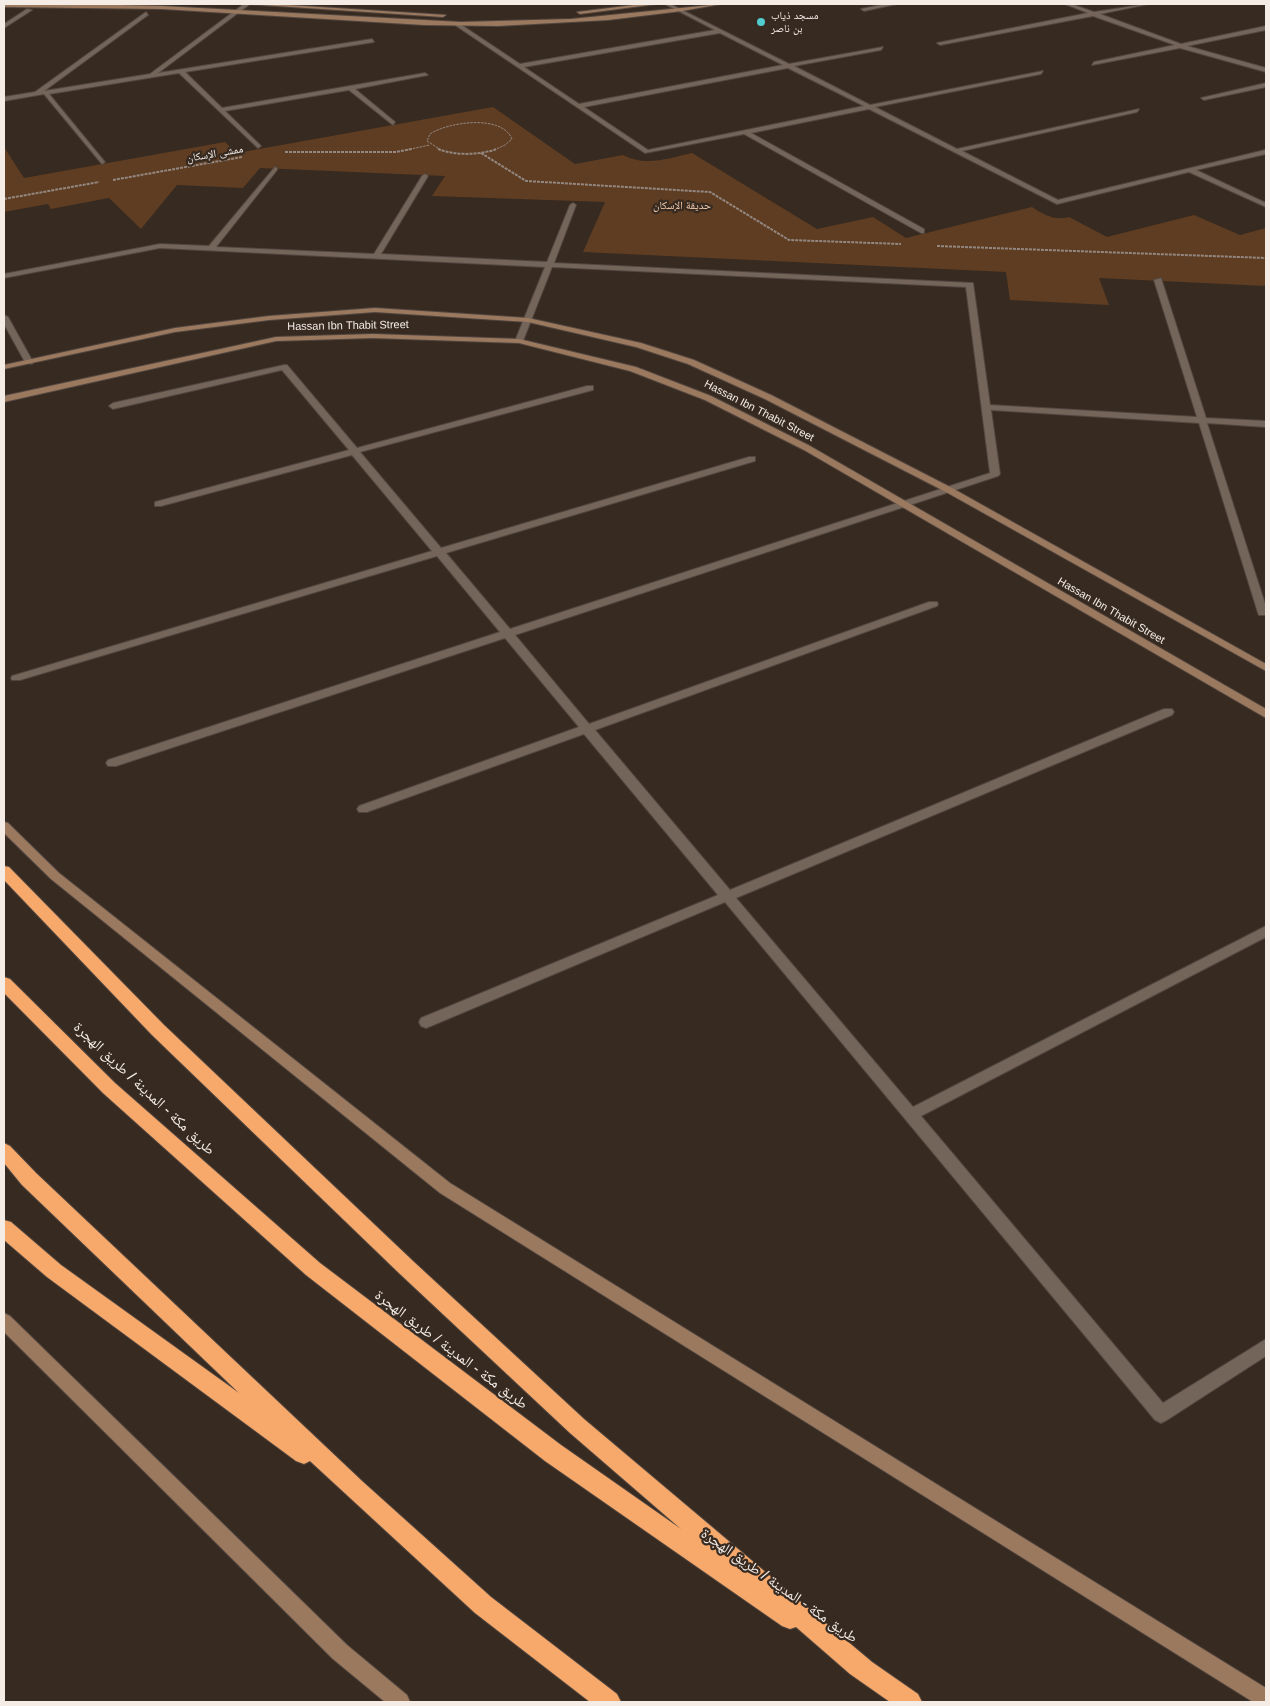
<!DOCTYPE html>
<html>
<head>
<meta charset="utf-8">
<style>
  body { margin:0 }
  #map { position:relative; width:1270px; height:1706px; overflow:hidden; background:#362a21; font-family:Helvetica,sans-serif }
  canvas { display:block }
  .frame { position:absolute; inset:0; border:5px solid #f5ece6; pointer-events:none }
</style>
</head>
<body>
<div id="map">
<canvas width="1270" height="1706"></canvas>
<div class="frame"></div>
</div>
<script>
const ctx = document.querySelector('canvas').getContext('2d');
ctx.lineJoin = 'round';
function paint(path, color) { ctx.fillStyle = color; ctx.fill(path, 'evenodd'); }
function trace(path, color, width, dash) { ctx.strokeStyle = color; ctx.lineWidth = width; ctx.lineCap = dash ? 'butt' : 'round'; ctx.setLineDash(dash || []); ctx.stroke(path); }
function label(font, color, halo, rows, align = 'center') {
  ctx.font = font + ' Helvetica,"Noto Naskh Arabic",sans-serif'; ctx.lineWidth = 4.5; ctx.setLineDash([]); ctx.textBaseline = 'middle'; ctx.strokeStyle = halo; ctx.fillStyle = color; for (const [text, x, y, turn = 0] of rows) {
    ctx.save(); ctx.translate(x, y); ctx.rotate((+turn || 0) * Math.PI / 180); ctx.textAlign = isNaN(turn) ? turn : align; if (halo) ctx.strokeText(text, 0, 0); ctx.fillText(text, 0, 0); ctx.restore();
  }
}
paint(new Path2D(`
  M493 107 575 164 623 155C645 167 670 158 692 153L817 229 873 217 906 238 1032 207C1044 215 1055 221 1069 217L1107 237 1194 215 1240 235 1266 228V286L1099 278 1109 305 1010 300 1006 272 583 252 605 202 432 196 445 176 260 168 243 188 177 185 141 229 109 198 51 209 48 204 4 212V147L24 178 225 142 237 153Z`), '#5f3d22');
const street = new Path2D(`
  M244 4H250L158 73 372 39 374 42 185 72 222 108 425 73 428 75 355 89 395 122 393 125 349 90 225 111 260 145 261 146 258 148 179 73 49 94 104 161 105 162 102 164 44 94 4 101V97L35 92 146 12 148 15 44 91 150 74Z
  M665 4H670L789 64 883 47 881 50 794 66 870 105 1043 71 1041 74 875 107 957 149 1139 109 1137 112 962 151 1058 200 1265 150 1266 154 1196 170 1266 203V207L1189 172 1057 204 869 109 751 133 924 229V233H921L744 134 645 153 452 23 457 22 520 64 715 30ZM720 33 783 65 579 104 524 67ZM788 68 864 106 648 150 584 107Z
  M886 4H897L864 11 861 9Z
  M1065 4H1071L1094 12 1148 4 1100 14 1181 44 1266 26V30L1187 46 1266 68V72L1180 48 1092 65 1094 62 1175 45 1093 16 940 45 937 43 1088 13Z
  M27 9 32 10 4 28V24Z
  M1266 83V87L1204 100 1201 98Z
  M275 167 277 168V170L216 247 374 254 422 176 425 174 428 176 381 254 547 262 570 205 573 203 576 205 554 263 973 283 990 405 1197 417 1154 280 1161 278 1206 418 1266 421V427L1207 423 1266 607V615H1259L1258 613 1199 423 991 410 1000 474 998 476 515 635 589 724 929 602H937L938 604 937 606 595 730 730 890 1164 709H1172L1174 712 1172 715 736 898 913 1107 1266 926V937L921 1116 1163 1403 1266 1339V1356L1167 1420 1161 1423 1155 1420 725 902 431 1026 426 1028 421 1026 419 1022 421 1018 718 895 584 734 367 812H359L357 809 359 806 579 727 505 638 116 766H108L106 763 108 760 500 632 437 556 20 680H12L11 678 12 676 432 551 352 455 161 506H155V502L349 450 282 370 113 409 109 406 113 403 284 365H287L357 448 587 386H593V390L360 452 441 548 749 457H755V461L446 553 510 629 990 473 966 287 552 267 523 341 519 343 515 341 545 267 160 248 4 278V274L160 244 209 246Z
  M4 315 8 317 33 362 32 364 25 362 4 324Z`);
const secondary = new Path2D(`
  M76 4 162 6 461 22 571 19 721 4 682 11 608 20 498 26 424 25 162 9 4 7V4Z
  M246 4H272L446 15 443 17Z
  M642 4H657L580 14 577 12Z
  M375 308 528 318 641 343 694 360 771 395 952 488 1266 664V671L946 492 765 399 688 364 636 347 528 322 375 312 269 320 175 332 4 369V365L175 328 269 316Z
  M373 334 519 339 636 367 711 396 810 446 1266 709V718L804 450 705 400 630 371 519 343 373 338 276 341 4 402V396L276 337Z
  M4 822 8 823 59 873 450 1183 1266 1688V1702H1253L440 1193 51 879 4 833Z
  M4 1313 10 1316 347 1645 407 1695 410 1702H385L333 1659 4 1332Z`);
const highway = new Path2D(`
  M4 866 9 867 164 1025 414 1262 584 1419 872 1662 918 1694 922 1702H890L850 1674 796 1627 790 1629 782 1626 545 1461 306 1275 103 1093 4 993V977L10 979 115 1083 320 1263 561 1445 681 1529 570 1433 400 1274 152 1035 4 880Z
  M4 1143 10 1146 36 1173 362 1481 491 1597 617 1694 621 1702H590L475 1613 310 1461 304 1464 296 1461 47 1277 4 1240V1220L11 1222 61 1265 239 1393 22 1185 4 1163Z`);
trace(street, '#52463f', 2);
trace(secondary, '#52463f', 2);
trace(highway, '#52463f', 2);
trace(new Path2D(`
  M406 150 430 145
  M441 150 427 141 430 134C448 122 502 114 512 139L505 145 494 150`), '#938881', 1, [2.5, 1]);
trace(new Path2D(`
  M438 149C456 156 479 155 497 149
  M285 152H396L412 149
  M481 153 526 181 710 192 789 240 901 244
  M113 180 242 157
  M4 199 99 182
  M937 246 1266 258`), '#938881', 2, [3, 1]);
paint(street, '#73655a');
paint(secondary, '#9b795f');
paint(highway, '#f7a96b');
for (const [x, y, r, color] of [
  [761,22,5,"#52cdcf"]
]) { const dot = new Path2D(); dot.arc(x, y, r, 0, 2 * Math.PI); ctx.fillStyle = color; ctx.fill(dot); trace(dot, '#362a21', 2); }
label('11px', '#f5ece6', '#362a21', [
  ["مسجد ذياب",771,16],
  ["بن ناصر",771,29]
], 'left');
label('11px', '#f5ece6', '#362a21', [
  ["ممشى الإسكان",215,154,-10],
  ["Hassan Ibn Thabit Street",348,326,-1],
  ["Hassan Ibn Thabit Street",759,411,27],
  ["Hassan Ibn Thabit Street",1111,611,30]
]);
label('11px', '#f6cdaf', '#362a21', [
  ["حديقة الإسكان",682,206]
]);
label('15px', '#f5ece6', '#362a21', [
  ["طريق مكة - المدينة / طريق الهجرة",144,1089,43],
  ["طريق مكة - المدينة / طريق الهجرة",451,1350,37],
  ["طريق مكة - المدينة / طريق الهجرة",779,1586,35]
]);
</script>
</body>
</html>
